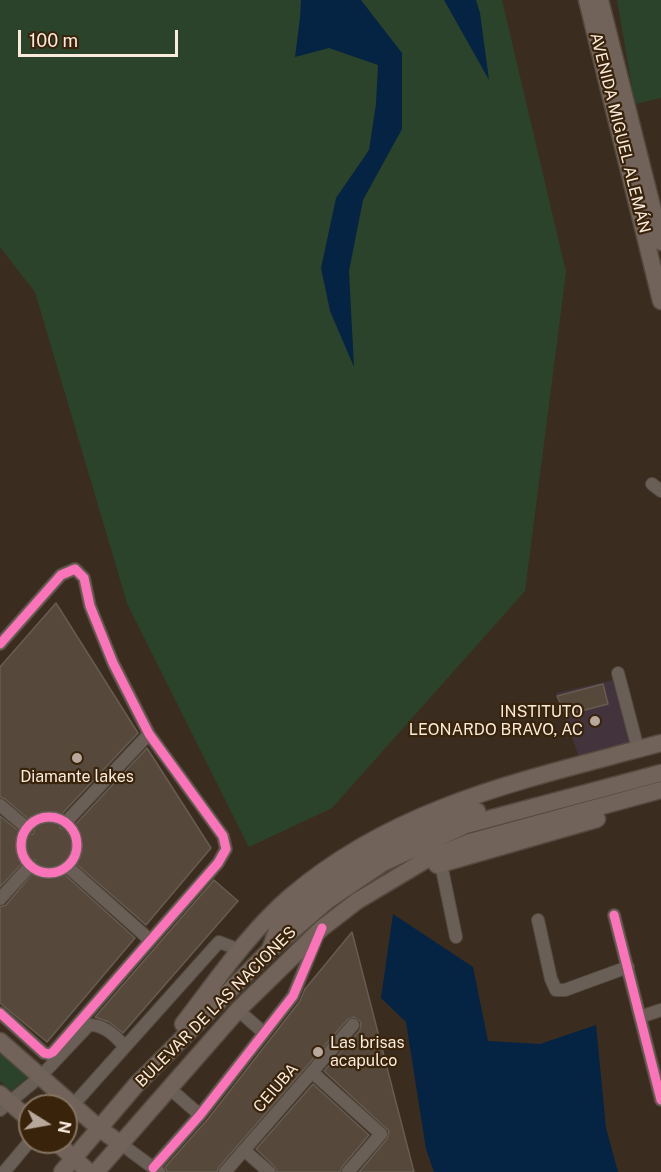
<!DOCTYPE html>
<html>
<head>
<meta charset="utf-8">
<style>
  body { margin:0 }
  #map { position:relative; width:661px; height:1172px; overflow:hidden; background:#3a2d20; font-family:"Public Sans",sans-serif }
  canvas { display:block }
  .north { position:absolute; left:18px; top:1094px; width:60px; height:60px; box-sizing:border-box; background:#39230b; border:2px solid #86735f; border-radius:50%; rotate:101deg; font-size:16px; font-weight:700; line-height:24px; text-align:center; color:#faebdd }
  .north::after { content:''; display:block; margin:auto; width:21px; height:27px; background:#b7a89b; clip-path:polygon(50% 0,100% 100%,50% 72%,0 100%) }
  .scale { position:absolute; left:18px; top:30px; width:160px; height:27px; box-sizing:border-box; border:3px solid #faebdd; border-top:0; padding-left:8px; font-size:18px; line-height:21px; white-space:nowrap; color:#faebdd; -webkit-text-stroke:4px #39230b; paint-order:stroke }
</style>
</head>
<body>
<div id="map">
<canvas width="661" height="1172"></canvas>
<div class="north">N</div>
<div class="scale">100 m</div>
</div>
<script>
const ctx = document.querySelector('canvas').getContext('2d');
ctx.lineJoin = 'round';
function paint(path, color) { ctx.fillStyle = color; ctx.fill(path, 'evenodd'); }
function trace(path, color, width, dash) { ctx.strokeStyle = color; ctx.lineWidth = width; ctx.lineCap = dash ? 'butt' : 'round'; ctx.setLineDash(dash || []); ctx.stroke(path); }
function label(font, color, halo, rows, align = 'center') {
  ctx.font = font + ' "Public Sans",sans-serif'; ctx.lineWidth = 4.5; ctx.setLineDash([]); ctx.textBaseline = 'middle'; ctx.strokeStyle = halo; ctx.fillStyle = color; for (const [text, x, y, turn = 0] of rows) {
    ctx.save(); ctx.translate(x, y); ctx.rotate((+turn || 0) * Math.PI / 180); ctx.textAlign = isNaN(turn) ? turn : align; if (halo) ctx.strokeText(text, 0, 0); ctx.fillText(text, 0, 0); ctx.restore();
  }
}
paint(new Path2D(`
  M613 680 633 745 582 765 556 693Z`), '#43333d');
paint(new Path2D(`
  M0 0H502L566 272 525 591 332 808 249 847 127 603 35 292 0 247Z
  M617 0H661V98L635 104Z
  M0 1049 31 1074 12 1091 0 1081Z`), '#2c432b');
paint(new Path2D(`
  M301 0H361L402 53V129L363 200 349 271 354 367 330 311 321 268 336 198 369 150 376 104 378 65 329 48 295 57 300 18Z
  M444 0H476L480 13 489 80Z
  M393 914 473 967 488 1041 540 1044 596 1025 606 1128 618 1172H434L426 1149 406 1022 381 998Z`), '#052343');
const building = new Path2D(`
  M56 603 138 733 60 816 58 821 60 828 65 830 72 828 147 748 211 848 146 925 73 861 66 859 62 862 60 869 63 873 135 938 47 1042 0 1003V907L6 905 38 867 35 860 27 858 0 887V816L25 836 33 834 35 829 32 822 5 799 0 797V667Z
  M603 684 608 704 566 715 557 696Z
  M214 880 238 901 123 1033 109 1022 95 1017Z
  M352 932 414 1172H359L387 1139 389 1131 324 1071 360 1030 361 1022 354 1017 347 1020 219 1167 217 1172H167L165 1167 207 1120 300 1001 305 989Z
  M313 1084 369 1135 342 1167 340 1172H277L274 1166 256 1149Z`);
paint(building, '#56493b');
trace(building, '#675c51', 1.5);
const minor = new Path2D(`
  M652 484 661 491
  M0 644 61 575 75 569 84 578 90 606 113 663 149 734 223 836 226 849 218 863 53 1052 49 1054 44 1053 0 1013
  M618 673 638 749
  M0 805 27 828
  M21 845a28 28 0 1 1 56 0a28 28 0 1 1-56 0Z
  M66 822 149 734
  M441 864 456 937
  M68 867 150 940
  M0 899 30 866
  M614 915 661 1100
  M538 920 551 979 556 990H565L628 967
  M238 1010 264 1033
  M640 1017 661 1010
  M312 1072 381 1134 348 1172
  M169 1088 200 1115
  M73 1105 219 942 240 950
  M0 1110 41 1076 89 1025C104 1024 116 1036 125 1047
  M121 1144 159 1172
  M244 1150 269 1172
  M153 1168 200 1115 293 996 319 933
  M4 1172 30 1141
  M225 1172 353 1025`);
const major = new Path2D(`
  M587 0 661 301
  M600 0 661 242
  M437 865 597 819
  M270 949 279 925 332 879 384 846 436 824 477 811
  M183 1024C217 980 249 932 291 896 399 804 529 779 661 743
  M0 1041 100 1129 121 1144
  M0 1094 30 1120
  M56 1142 89 1172
  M62 1172 136 1085 270 950 327 901 383 863 466 825 661 773
  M96 1172 238 1010 322 928 357 901 424 861 470 842 661 790`);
trace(minor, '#54493e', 14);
trace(major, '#54493e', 19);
trace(minor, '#695f56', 12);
trace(major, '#72635a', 16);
trace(new Path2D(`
  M0 644 61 575 75 569 84 578 90 606 113 663 149 734 223 836 226 849 218 863 53 1052 49 1054 44 1053 0 1013
  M21 845a28 28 0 1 1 56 0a28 28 0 1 1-56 0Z
  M614 915 661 1100
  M153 1168 200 1115 293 996 322 928`), '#fb73b8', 9);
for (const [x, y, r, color] of [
  [595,721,6,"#b7a89b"],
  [77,758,6,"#b7a89b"],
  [318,1052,6,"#b7a89b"]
]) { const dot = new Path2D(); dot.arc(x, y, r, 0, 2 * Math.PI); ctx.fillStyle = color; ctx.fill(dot); trace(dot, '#39230b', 2); }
label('16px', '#faebdd', '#39230b', [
  ["AVENIDA MIGUEL ALEMÁN",620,133,76],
  ["BULEVAR DE LAS NACIONES",216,1007,-45],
  ["CEIUBA",276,1088,-49]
]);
label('16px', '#faebdd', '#39230b', [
  ["INSTITUTO",583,712],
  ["LEONARDO BRAVO, AC",583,730],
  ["Diamante lakes",77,777,"center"],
  ["Las brisas",330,1043,"left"],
  ["acapulco",330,1061,"left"]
], 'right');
</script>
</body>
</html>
